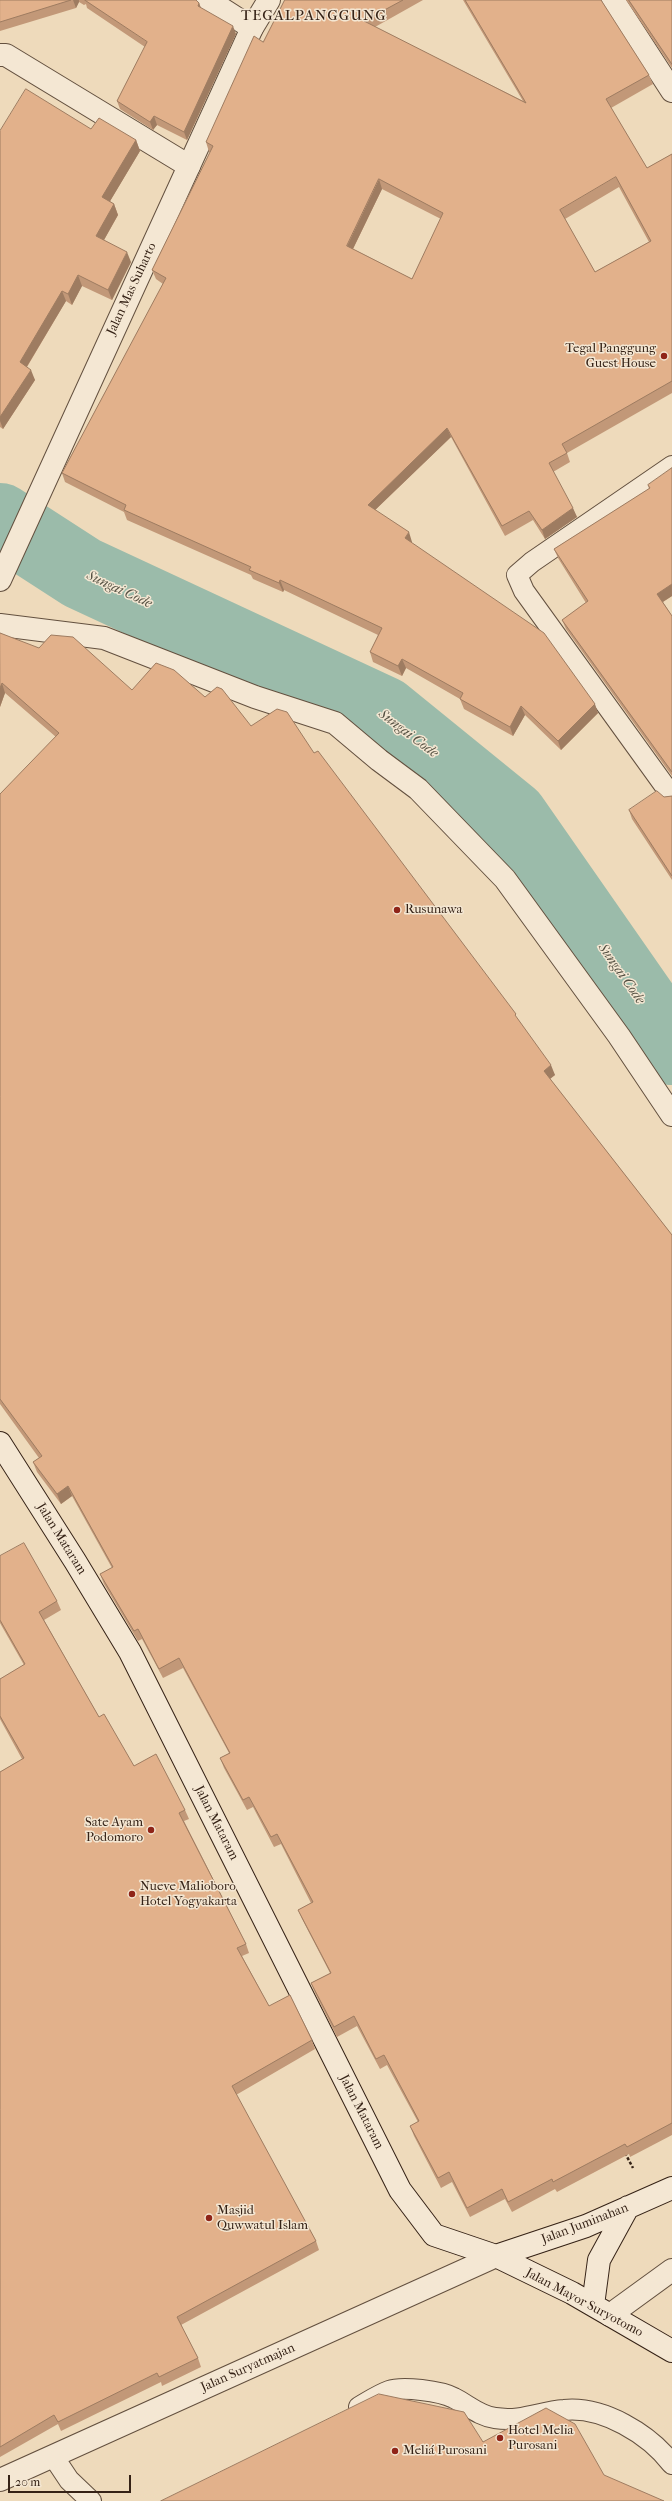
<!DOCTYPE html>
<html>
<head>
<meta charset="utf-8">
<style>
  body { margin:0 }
  #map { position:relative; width:672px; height:2501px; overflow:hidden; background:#eedabb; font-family:"IM FELL French Canon",serif }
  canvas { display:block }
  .scale { position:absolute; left:8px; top:2475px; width:123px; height:18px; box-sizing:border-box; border:2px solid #352216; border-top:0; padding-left:5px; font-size:12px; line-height:14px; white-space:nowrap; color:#352216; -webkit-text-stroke:3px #f4e7d3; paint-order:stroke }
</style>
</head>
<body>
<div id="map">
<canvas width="672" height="2501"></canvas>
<div class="scale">20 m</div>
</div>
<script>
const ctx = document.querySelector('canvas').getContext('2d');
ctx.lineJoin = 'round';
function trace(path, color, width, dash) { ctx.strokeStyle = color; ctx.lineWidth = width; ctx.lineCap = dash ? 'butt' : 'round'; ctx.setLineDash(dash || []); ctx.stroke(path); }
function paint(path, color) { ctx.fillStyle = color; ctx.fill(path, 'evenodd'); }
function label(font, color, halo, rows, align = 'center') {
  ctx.font = font + ' "IM FELL French Canon",serif'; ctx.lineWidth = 3; ctx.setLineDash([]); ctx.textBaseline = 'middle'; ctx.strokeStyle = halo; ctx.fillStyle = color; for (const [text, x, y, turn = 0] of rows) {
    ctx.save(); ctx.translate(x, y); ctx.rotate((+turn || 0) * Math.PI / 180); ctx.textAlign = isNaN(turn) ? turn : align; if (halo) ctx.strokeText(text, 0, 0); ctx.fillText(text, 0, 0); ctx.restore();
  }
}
trace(new Path2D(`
  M0 520 82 573 383 713 511 817 672 1048`), '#9bbbaa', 74);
const service = new Path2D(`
  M672 466 532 562 517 575 524 591 672 796
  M359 2407C368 2402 378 2395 389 2391 402 2386 441 2391 454 2398 468 2405 479 2416 495 2418 522 2422 539 2412 564 2410 603 2406 649 2434 672 2464
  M53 2456 69 2480 91 2501`);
const minor = new Path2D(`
  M208 0 252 28
  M613 0 672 91
  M0 55H6L189 166
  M0 625 104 638 255 697 335 723 379 760 418 789 505 879 619 1036 672 1115
  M610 2315 672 2270`);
const tertiary = new Path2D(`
  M0 580 252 28 269 0
  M0 2480 496 2256`);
const secondary = new Path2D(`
  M0 1443 75 1561 130 1652 400 2190 434 2235 496 2256 572 2293 672 2351
  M496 2256 586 2226 672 2188
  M593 2305 599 2260 628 2207`);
trace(service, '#63503f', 22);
trace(minor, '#63503f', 24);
trace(tertiary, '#63503f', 24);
trace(secondary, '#352216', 24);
trace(new Path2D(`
  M625 2153 633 2168`), '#352216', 2.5, [3, 2]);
trace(service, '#f4e7d3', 20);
trace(minor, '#f4e7d3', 22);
trace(tertiary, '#f4e7d3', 22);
trace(secondary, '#f4e7d3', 22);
paint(new Path2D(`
  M0 0H196L199 3 201 8 236 34 187 140 157 125 153 130 120 109 117 101 145 47 87 8 86 4 84 5 79 2 76 8 0 31Z
  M285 0H423L375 27 523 101 463 0H601L649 75 653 84 611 108 647 168 672 154V393L567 453 570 462 553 472 577 517 545 539 533 520 505 536 451 437 375 510 412 542V543L598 713 561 750 525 715 513 736 464 709 460 699 406 668 402 676 373 662 370 652 378 635 284 590 283 592 253 579 251 575 127 520 124 512 65 482 62 473 163 284 156 279 152 270 210 152H209L206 142 263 42ZM619 187 649 242 595 272 565 219ZM382 189 441 219 412 279 353 249Z
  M626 0H672V68Z
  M91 129 136 140 140 151 110 201 114 204 118 215 104 240 131 262 112 300 82 286 72 305 66 301 27 367 35 380 3 429 0 427V131Z
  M672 468V596L663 602 672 616V776L566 629 562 620 586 603 558 558 554 549 649 489 648 485Z
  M0 633 132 690 205 697 251 726 314 753 519 1021 555 1075 550 1079 672 1235V2135L630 2157 629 2154 557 2192 555 2189 512 2212 505 2199 470 2217 452 2182 441 2188 414 2136 410 2126 418 2122 387 2065 380 2069 357 2026 337 2037 315 1993 311 1983 330 1973 302 1919 298 1910 311 1903 281 1844 274 1847 253 1807 247 1810 224 1768 220 1758 229 1753 183 1668 163 1678 142 1639 138 1641 104 1584 100 1574 112 1568 72 1496 61 1504 37 1472 33 1462 39 1458 0 1404V794L56 737 5 693 0 707Z
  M672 796V880L632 819 629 810 664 797Z
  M0 1556 57 1601 61 1610 44 1620 99 1717 134 1766 185 1810 189 1819 184 1821 246 1944 249 1953 242 1956 269 2006 312 2040 315 2049 236 2095 316 2241 319 2250 181 2325 198 2358 201 2367 162 2386 161 2382 61 2431 58 2424 0 2457V1772L22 1759 0 1719V1679L24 1665 0 1623Z`), '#c29878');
paint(new Path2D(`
  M73 0H79V2L76 8Z
  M199 3 202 11 198 6Z
  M233 26 236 34 187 140 184 132Z
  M154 116 157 125 153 130 150 122Z
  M136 140 140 151 106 208 102 197Z
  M379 179 382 189 350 255 347 246Z
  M114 204 118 215 100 247 96 236Z
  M127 252 131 262 112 300 108 290Z
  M78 275 82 286 72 305 68 294Z
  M62 291 66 301 23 373 20 362Z
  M31 370 35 380 3 429 0 421V417Z
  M447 428 451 437 371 514 368 505Z
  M573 508 577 517 545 539 542 530Z
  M409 532 412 542 408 547 405 538Z
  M280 580 284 590 283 592 279 583Z
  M672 584V596L661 603 657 594Z
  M402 659 406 668 402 676 398 666Z
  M2 683 5 693 0 707V688Z
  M595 704 598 713 561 750 558 741Z
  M521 706 525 715 513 736 510 727Z
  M551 1065 555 1075 547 1081 544 1071Z
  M68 1486 72 1496 61 1504 57 1494Z`), '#9e7c61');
const building = new Path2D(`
  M0 0H71L0 22Z
  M85 0H196L199 3 198 6 233 26 184 132 154 116 150 122 117 101 147 42Z
  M285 0H403L364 21 526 103 465 0H601L649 75 606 99 647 168 672 154V381L562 444 567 453 549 463 573 508 542 530 529 511 502 526 447 428 368 505 409 532 405 538 544 633 595 704 558 741 521 706 510 727 460 699 463 693 402 659 398 666 370 652 382 628 280 580 279 583 249 570 251 567 124 510 126 505 62 473 166 278 152 270 213 146 206 142 254 36 263 42ZM616 177 651 241 595 272 560 210ZM379 179 443 213 412 279 347 246Z
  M629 0H672V64Z
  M26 89 91 129 99 118 136 140 102 197 114 204 96 236 127 252 108 290 78 275 68 294 62 291 20 362 31 370 0 417V131Z
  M672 468V584L657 594 672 616V772L562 620 588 601 554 549 650 488 648 485Z
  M0 633 39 648 51 635 73 637 132 690 156 663 174 670 205 697 217 687 222 689 251 726 277 709 287 712 314 753 318 751 516 1014 515 1015 551 1065 544 1071 672 1235V2123L627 2147 625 2144 553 2182 552 2179 508 2202 502 2189 467 2208 449 2172 438 2178 410 2126 419 2121 384 2055 376 2059 354 2016 334 2027 311 1983 331 1973 298 1910 313 1902 277 1834 271 1837 249 1797 243 1800 220 1758 230 1753 179 1658 159 1669 138 1629 134 1631 100 1574 113 1567 68 1486 57 1494 33 1462 42 1456 0 1399V794L59 733 2 683 0 688Z
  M657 791 664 797 672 796V876L629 810Z
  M24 1543 57 1601 39 1612 99 1717 104 1714 134 1766 156 1754 185 1810 179 1813 246 1944 237 1948 269 2006 290 1995 312 2040 232 2086 316 2241 177 2317 198 2358 159 2377 157 2373 58 2422 54 2415 0 2447V1772L24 1758 0 1716V1679L25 1664 0 1620V1556Z
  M379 2394 464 2412 483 2442 546 2408 575 2424 604 2475 664 2501H161Z`);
paint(building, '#e2b18b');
trace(building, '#9e7c61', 1);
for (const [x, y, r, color] of [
  [664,356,4,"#8f2418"],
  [397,910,4,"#8f2418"],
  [151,1830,4,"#8f2418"],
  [132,1894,4,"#8f2418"],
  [209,2218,4,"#8f2418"],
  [500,2438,4,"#8f2418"],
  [395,2451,4,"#8f2418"]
]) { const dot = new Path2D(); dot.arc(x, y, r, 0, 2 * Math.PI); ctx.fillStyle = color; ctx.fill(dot); trace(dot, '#f4e7d3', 1.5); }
label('13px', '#352216', '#f4e7d3', [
  ["Jalan Mas Suharto",132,289,-65],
  ["Jalan Mataram",61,1539,58],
  ["Jalan Mataram",216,1823,63],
  ["Jalan Mataram",361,2112,63],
  ["Jalan Juminahan",585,2224,-21],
  ["Jalan Mayor Suryotomo",584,2303,28],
  ["Jalan Suryatmajan",248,2368,-24]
]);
label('13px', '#352216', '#f4e7d3', [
  ["Tegal Panggung",656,349,"right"],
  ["Guest House",656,364,"right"],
  ["Rusunawa",405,910],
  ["Sate Ayam",143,1823,"right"],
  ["Podomoro",143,1838,"right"],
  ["Nueve Malioboro",140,1887],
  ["Hotel Yogyakarta",140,1902],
  ["Masjid",217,2211],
  ["Quwwatul Islam",217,2226],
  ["Hotel Melia",508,2431],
  ["Purosani",508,2446],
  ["Meliá Purosani",403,2451]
], 'left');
label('italic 14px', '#545042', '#f4e7d3', [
  ["Sungai Code",119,590,25],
  ["Sungai Code",408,734,37],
  ["Sungai Code",621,974,55]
]);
ctx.letterSpacing = '1px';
label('15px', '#352216', '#f4e7d3', [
  ["TEGALPANGGUNG",314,16]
]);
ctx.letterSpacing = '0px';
</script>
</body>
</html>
